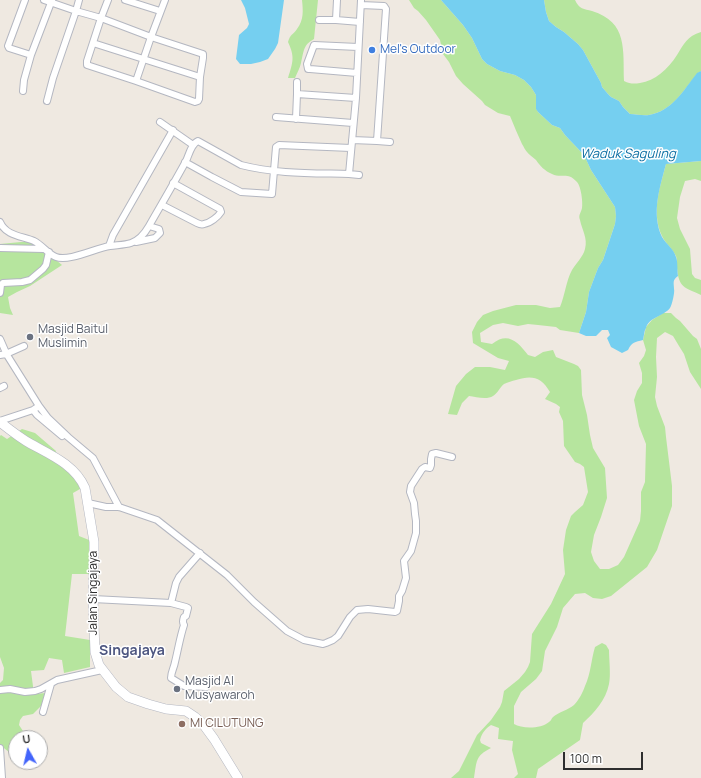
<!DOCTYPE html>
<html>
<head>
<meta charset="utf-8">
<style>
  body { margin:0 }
  #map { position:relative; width:701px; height:778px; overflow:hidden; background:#efe9e1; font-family:Manrope,sans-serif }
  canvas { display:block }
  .north { position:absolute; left:8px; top:730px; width:40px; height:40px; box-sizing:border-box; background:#fff; border:1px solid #ababab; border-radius:50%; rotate:352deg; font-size:11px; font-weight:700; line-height:16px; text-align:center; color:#2e2e2e }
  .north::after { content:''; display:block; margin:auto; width:14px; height:18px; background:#4264fb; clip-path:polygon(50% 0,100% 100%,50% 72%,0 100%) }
  .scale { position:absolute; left:563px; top:752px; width:80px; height:18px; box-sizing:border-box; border:2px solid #2e2e2e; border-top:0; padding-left:5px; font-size:12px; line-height:14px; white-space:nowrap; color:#2e2e2e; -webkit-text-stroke:3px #fff; paint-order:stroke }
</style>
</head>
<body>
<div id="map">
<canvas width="701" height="778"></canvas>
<div class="north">U</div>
<div class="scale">100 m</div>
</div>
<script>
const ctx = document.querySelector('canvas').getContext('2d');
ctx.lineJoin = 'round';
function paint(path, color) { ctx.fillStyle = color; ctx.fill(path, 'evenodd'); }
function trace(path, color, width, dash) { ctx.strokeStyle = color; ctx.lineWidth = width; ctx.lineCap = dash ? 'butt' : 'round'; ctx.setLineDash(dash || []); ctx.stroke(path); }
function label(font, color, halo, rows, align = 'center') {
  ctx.font = font + ' Manrope,sans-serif'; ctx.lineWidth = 3; ctx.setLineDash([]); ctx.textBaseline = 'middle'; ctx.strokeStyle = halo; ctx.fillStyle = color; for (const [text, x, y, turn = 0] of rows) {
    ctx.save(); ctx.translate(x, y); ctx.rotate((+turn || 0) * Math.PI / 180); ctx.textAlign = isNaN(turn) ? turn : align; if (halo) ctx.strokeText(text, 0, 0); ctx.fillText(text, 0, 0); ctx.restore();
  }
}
paint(new Path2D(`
  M302 0H318L314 39C303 45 304 51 301 63 300 68 297 73 295 78H288C293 62 295 57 288 42 290 34 293 35 297 29 304 20 303 10 302 0Z
  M409 0H441L463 25 472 38 482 59 487 64 500 71 515 75 524 80 531 87 536 95V108L538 112 552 125 560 128 565 135 584 155 591 170 615 207 616 216 615 224 603 260 598 268 589 292 586 312 579 333 560 330 556 327 538 325 528 324 518 326 503 323 493 325 480 333 481 342 492 344C508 331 518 342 528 355L535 357 543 352 553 350 556 357 574 364 578 366 581 370 582 395 587 415 590 435 593 448 605 468 607 498 601 517 594 535 591 552 594 561 600 569H609L618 565 624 557 640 521 641 511V492L645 482 646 444 639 426 634 400 637 391 642 383V373L639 363 644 356 646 350 643 340 646 327 652 320 663 313H671L676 318 680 321 693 336 697 339 701 349V389L690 372 684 354 679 346 673 336 665 332 657 338 656 357 657 377 655 397 657 406 665 427 666 437 672 486V506L657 550 647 567 611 596 602 599 593 598 585 593 575 594 563 608 557 627 545 651 542 671 536 679 521 692 514 706V724C522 729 541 729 549 722 551 721 551 719 553 717 559 712 568 710 574 705 579 700 583 692 585 686 591 673 591 660 595 647L602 643 606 645 609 650C609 659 611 675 609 684 606 700 594 713 583 723L580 740 538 769 536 778H514L518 774 512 750 513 741 498 739 499 728 491 725C485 729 482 733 480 740L481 743 491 748C475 756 477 761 474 778H451L459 771 477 735 491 720 500 707 502 702 504 691 519 679 525 672 528 667 530 662 532 634 551 604 565 574 563 550 566 530 571 516 575 512 583 505 588 492 584 467 580 464 575 462 564 446 563 421 559 412 560 407 556 404 545 399 550 392C541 377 532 375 516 380 512 381 508 382 504 384 500 387 498 393 493 396 487 400 476 397 469 396L462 403 457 415 448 414 456 386 466 374 475 367H490L505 370 509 361 498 358 473 343 472 332 477 322 483 315 493 311 516 305H536L550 308 560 307C565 295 566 281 572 270 576 263 583 257 585 249 588 238 582 230 580 220 578 215 581 213 582 208 583 202 581 186 577 182 567 171 562 179 552 174 545 171 540 166 536 160 533 157 529 155 527 152 525 150 524 147 522 144 518 135 514 126 510 116L498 113 485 105 482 101 463 84 456 76 449 62 443 54 440 40 426 20 418 11 414 8Z
  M544 0H575C579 9 584 9 592 11 628 22 623 50 624 81 630 84 634 84 640 83 655 81 668 69 677 55 684 44 687 36 701 32V71L697 74C683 91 672 111 649 115 643 116 636 114 630 114L623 107 619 101 611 97 608 94 602 87 601 83 583 50 578 44 564 32 556 27 549 21 546 12Z
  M701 161V181L695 179 685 181 680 197 677 218 680 229 690 249 692 274 695 278 701 280V295C684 287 679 288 677 268 677 264 677 259 676 256 672 248 665 243 662 236 651 212 660 187 666 164Z
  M21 242H31L45 251 62 265 30 286 17 292 8 297 10 308 13 315 0 313V244Z
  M22 429 35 433 56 451 54 461 67 470 79 482 80 489 73 493 79 536 89 540 90 556V574H72L65 636 90 640V667L64 673 62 660 49 658 44 670 31 671 34 694 46 693 41 706 33 714 23 716 20 720 19 725 25 734V738H16V756H14L0 745V683L3 680 4 668 0 657V436L1 435 7 439Z`), '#b6e59e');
paint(new Path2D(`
  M241 0H284L278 43 275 49 268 59 260 62 251 64H240L236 59 239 35 247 28 249 24 245 8Z
  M441 0H544L546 12 549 21 556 27 564 32 578 44 583 50 601 83 602 87 608 94 611 97 619 101 623 107 630 114C636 114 643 116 649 115 672 111 683 91 697 73L701 71V161L666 164C660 187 651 213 662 237 666 244 674 249 676 257 678 262 677 270 678 276 672 280 674 283 674 289 675 292 672 305 670 308 664 316 649 317 646 328 644 331 644 336 643 340 635 342 632 342 628 350L622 353 611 347 607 338 610 335 608 330H602L596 336H586L579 333 586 312 589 292 598 268 603 260 615 224 616 216 615 207 591 170 584 155 565 135 560 128 552 125 538 112 536 109V95L531 87 524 80 515 75 500 71 487 64 482 59 472 38 463 25Z`), '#75cff0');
const street = new Path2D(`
  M25 0 8 46 9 48 31 55 52 0
  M44 0 76 11 53 78 47 101
  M79 0 76 11 101 18 87 61V65L136 81
  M108 0 101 18 151 37 165 0
  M125 0 160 11
  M337 0 336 20 360 22
  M319 20H336
  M151 37 203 54V58L200 77 199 99 198 101 195 102 136 81Z
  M93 43 200 77
  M357 73 310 69H308L307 64 314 45 358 47
  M297 82V94
  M23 91 24 80 31 55
  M276 117 353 123
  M296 119 297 94 356 98
  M160 122 193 145
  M352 140 377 141 386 9 384 6 361 5
  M377 141 390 142
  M185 162 212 177 241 192 272 194 276 147 279 145 351 148
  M349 174 359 175
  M162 205 197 223C199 224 202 225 204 224 210 223 218 217 221 212L220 209 173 183
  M0 222C6 236 22 236 34 241 42 245 48 254 56 257 69 262 96 248 110 246 117 245 125 245 131 243 140 240 145 233 149 226 161 205 174 183 186 161 189 155 191 144 198 141L241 165C276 174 313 173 349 174L356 98 361 0
  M136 242 155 238 160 233 159 229 149 226
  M109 246 113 235 173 130
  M0 248 44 249
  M0 293 1 285 3 283 22 282 30 280 43 269 46 265 49 252
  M0 339 7 355 39 406 48 418 68 437 93 458 119 507
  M0 355 6 354 24 346
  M0 388 4 386
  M39 406 33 410 37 415 62 436
  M0 421 33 410
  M88 503 106 507H119L157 520 227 575 254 602 287 631 304 640 323 644 326 643 333 640 338 636 350 617 357 610 368 609 395 612 397 611 399 601V596L402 591 406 578 404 561 411 551 416 533V521L415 514 414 503 410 492 411 486 422 469 425 467 430 468 431 465V459L432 454 436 453 452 457
  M93 599 171 603 186 607 188 608 186 616 184 617C183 620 182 622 184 625 180 637 178 650 175 662 174 668 171 672 171 678L184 686 206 687
  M171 603 176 583 179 577 200 553
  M0 690 10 689 25 692 35 691 41 689 57 680 102 670
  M43 712 51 684
  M0 748 2 778`);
const secondary = new Path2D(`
  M0 422C10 430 20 438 31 444 51 455 75 465 85 488L94 542V554L93 599 95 652 99 665 116 687 128 697 148 704 166 709 186 711 195 717 203 724 214 739 238 778`);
trace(street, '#b4b7c1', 8);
trace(secondary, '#b4b7c1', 10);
trace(street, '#fff', 6);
trace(secondary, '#fff', 9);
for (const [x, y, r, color] of [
  [372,50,4,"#3f7fe0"],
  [30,337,4,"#6b7280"],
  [177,689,4,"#6b7280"],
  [182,724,4,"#8d6e63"]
]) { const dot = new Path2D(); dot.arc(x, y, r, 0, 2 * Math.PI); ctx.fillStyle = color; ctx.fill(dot); trace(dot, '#fff', 1.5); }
label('12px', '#366cbe', '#fff', [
  ["Mel's Outdoor",380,50]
], 'left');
label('12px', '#5b616d', '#fff', [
  ["Masjid Baitul",38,330],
  ["Muslimin",38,344],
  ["Masjid Al",185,682],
  ["Musyawaroh",185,696]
], 'left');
label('12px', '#2e2e2e', '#fff', [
  ["Jalan Singajaya",94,593,-90]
]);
label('12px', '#785e54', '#fff', [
  ["MI CILUTUNG",190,724]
], 'left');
label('italic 13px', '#0d6fa3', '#fff', [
  ["Waduk Saguling",628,154]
]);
label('bold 14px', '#4d5680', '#fff', [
  ["Singajaya",132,651]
]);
</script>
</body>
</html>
